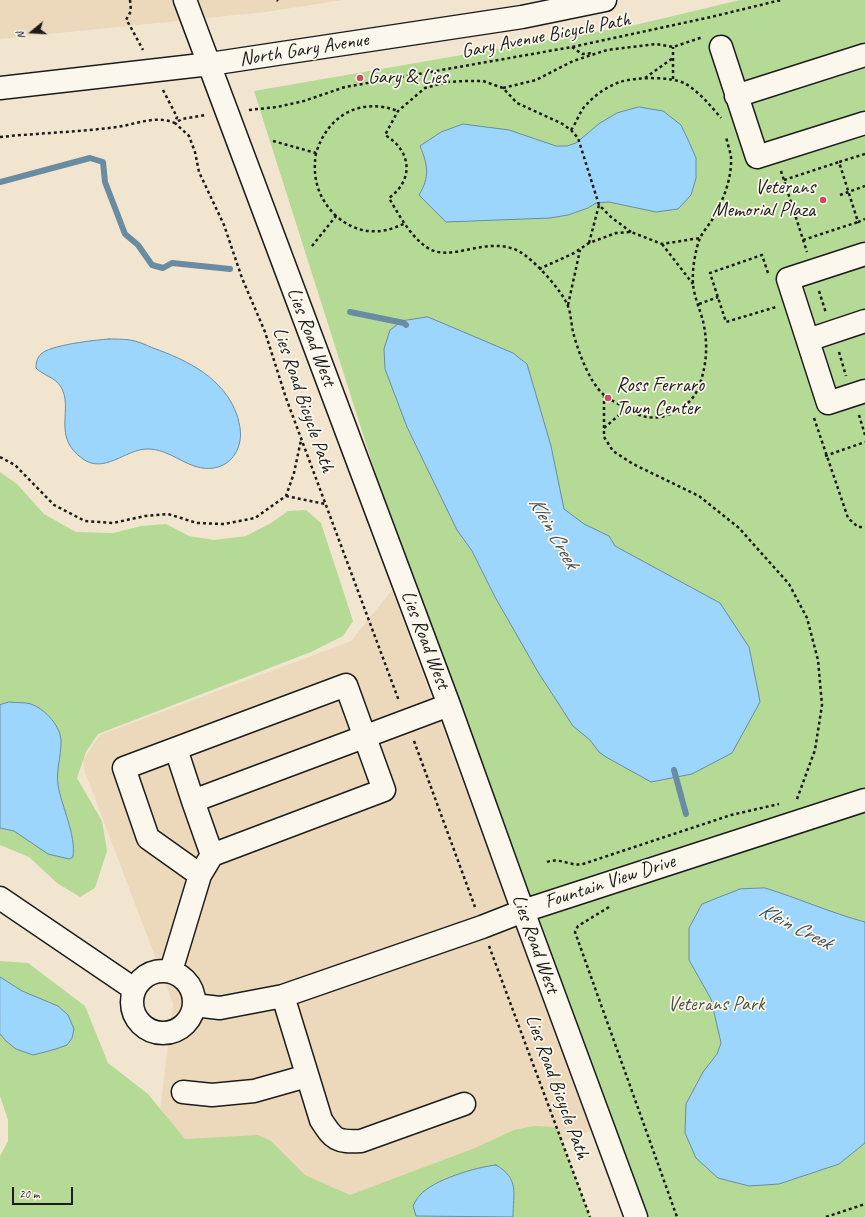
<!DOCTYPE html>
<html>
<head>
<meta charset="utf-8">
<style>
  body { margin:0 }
  #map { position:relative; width:865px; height:1217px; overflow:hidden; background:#f2e5d0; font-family:Caveat,sans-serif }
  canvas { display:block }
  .north { position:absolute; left:12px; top:12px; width:40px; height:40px; -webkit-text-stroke:3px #fbf7ec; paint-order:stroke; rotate:252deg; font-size:11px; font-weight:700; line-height:16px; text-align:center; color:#1c1c1c }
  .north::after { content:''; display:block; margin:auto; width:14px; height:18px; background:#1c1c1c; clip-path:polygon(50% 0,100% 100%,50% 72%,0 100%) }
  .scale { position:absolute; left:12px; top:1187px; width:61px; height:18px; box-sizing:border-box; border:2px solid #1c1c1c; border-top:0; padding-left:5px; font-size:12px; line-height:14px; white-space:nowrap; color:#1c1c1c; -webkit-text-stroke:3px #fbf7ec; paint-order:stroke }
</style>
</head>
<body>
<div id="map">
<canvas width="865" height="1217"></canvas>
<div class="north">N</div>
<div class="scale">20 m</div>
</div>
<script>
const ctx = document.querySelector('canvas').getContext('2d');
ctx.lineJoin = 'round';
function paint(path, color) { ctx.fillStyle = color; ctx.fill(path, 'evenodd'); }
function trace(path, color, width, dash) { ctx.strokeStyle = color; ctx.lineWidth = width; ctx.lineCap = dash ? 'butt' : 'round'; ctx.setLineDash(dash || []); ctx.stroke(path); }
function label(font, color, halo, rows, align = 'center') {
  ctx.font = font + ' Caveat,sans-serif'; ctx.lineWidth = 3.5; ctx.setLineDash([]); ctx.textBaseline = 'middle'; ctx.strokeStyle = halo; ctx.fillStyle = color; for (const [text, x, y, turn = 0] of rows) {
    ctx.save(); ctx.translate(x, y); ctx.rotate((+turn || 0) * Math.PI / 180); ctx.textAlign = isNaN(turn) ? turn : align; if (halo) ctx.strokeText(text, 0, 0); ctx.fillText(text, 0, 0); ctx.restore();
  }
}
paint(new Path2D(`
  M0 0H343L266 12 0 39Z
  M392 590 591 1131 349 1217 157 1136 173 1004 85 772 83 760 100 735 351 641Z`), '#ecd9bc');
paint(new Path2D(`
  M740 0H865V1217H636L449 705 254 91 635 25Z
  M0 472 17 484 44 514 76 532 113 533 141 526 166 524 189 536 214 540 246 536 271 523 288 511 306 510 321 523 353 621 343 636 311 652 98 734 86 752 77 778 102 821 107 851 95 888 80 897 57 883 29 857 0 845Z
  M0 961 28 963 85 1006 108 1063 148 1094 185 1139 258 1135 271 1141 305 1175 350 1195 475 1148 514 1130 534 1126 556 1127 590 1217H0V1156L8 1141V1120L0 1096Z`), '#b5da95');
const water = new Path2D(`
  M639 107 663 111 681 125 690 144 696 158V178L691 195 678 209 656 212 609 202 596 203 588 208 568 215 550 218 446 222 419 195C430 177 428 165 420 146L441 132 463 124 509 130 556 146H567L576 143 600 123 617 113Z
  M428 317 513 353 527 364 551 446 564 509 584 524 609 536 615 546 720 603 749 647 758 691 760 702 732 753 692 774 651 782 606 757 599 752 590 740 573 726 538 672 495 597 472 551 457 530 407 427 385 369 384 349 390 330 402 321Z
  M109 339C116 339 123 339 130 340 138 341 146 345 153 348 187 360 224 378 237 415 240 425 242 435 239 445 236 456 227 466 214 468 188 472 172 448 146 449 125 450 104 474 83 459 51 437 74 409 61 387 55 377 44 376 36 368 36 362 37 358 41 354 50 345 95 340 109 339Z
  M9 702C16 703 24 702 31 704 45 709 62 727 61 743 61 757 56 770 58 785 62 808 76 834 73 857L69 859 48 854 14 831 0 828V705Z
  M765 888C798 898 831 913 865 922V1143L839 1164 779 1184 749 1186 718 1178 696 1158 685 1133 686 1104 703 1072 717 1054 721 1043 711 999 689 960V928L702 904 740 889Z
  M0 977 22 991 58 1006 68 1015 74 1029 72 1038 67 1045 56 1049 33 1055 16 1049 6 1041 0 1034Z
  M496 1165C520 1179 513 1193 513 1217L416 1216 413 1206C415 1202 417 1198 420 1195 433 1180 476 1167 496 1165Z`);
paint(water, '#9dd6fd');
trace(water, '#698ca3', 1);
trace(new Path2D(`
  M0 182 90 158 103 162 105 182 125 234 138 245 152 265 163 268 172 263 230 269
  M350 312 404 323 406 325
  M674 770 686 814`), '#698ca3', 6);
const minor = new Path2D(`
  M185 0 449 705 523 911 636 1217
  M721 47 757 157 865 123
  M0 88 210 64 522 17 605 0
  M736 96 865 55
  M865 254 788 279 828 403 865 391
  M808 340 865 321
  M176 749 193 801
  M200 875 148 838 124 768 346 685 384 790 212 855
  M0 898 134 989
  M132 1002a31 31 0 1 1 62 0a31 31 0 1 1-62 0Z
  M171 971 200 875 212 855 193 801 449 705
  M283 996 321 1120C334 1140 336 1142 361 1141L464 1104
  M194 1005 220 1008 283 996 482 927 523 911 865 800
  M183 1092 212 1095 254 1091 307 1076`);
trace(minor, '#1c1c1c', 25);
trace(new Path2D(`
  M130 0 131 11 126 20 129 24 143 50
  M277 0 278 1
  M572 47 582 54 593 53
  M645 78 673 58
  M673 79V47
  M503 88 536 80 573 61 607 50 656 44 673 47 703 37
  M163 90 177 117 175 123 189 136 195 152 199 172 224 225 242 278 265 332 286 398 399 701
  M249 110 277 107 304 101 345 87 572 47 711 17 781 0
  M571 130C577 122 580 110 587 104 595 95 608 86 620 82 635 77 672 76 686 84 700 93 710 105 721 118
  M0 137C39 133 79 132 117 127 137 124 155 115 175 123L182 119 206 115
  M273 141 316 153C328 115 360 97 398 111
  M316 153C312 178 318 198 336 216
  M865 154 839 162 858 222 865 219
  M781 171 807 252
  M784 180 839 162
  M840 195 865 186
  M631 232 611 217 599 205 578 138 571 130 561 123 517 103 503 88 483 81H465L447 82 425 88 398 111 385 135C412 151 414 180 389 198 399 215 409 234 425 246 450 267 492 229 526 256 539 266 561 290 567 304 571 312 571 323 573 332 578 351 589 382 604 395 610 400 619 404 625 408 638 416 650 420 665 416 682 410 694 401 700 384 707 362 708 344 703 321 700 310 694 296 693 284 692 270 695 251 700 238 703 232 708 226 712 220 723 201 732 179 731 157 730 150 727 143 726 136
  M803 240 858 222
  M589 243 599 205
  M662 244 693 284
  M312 246 336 216C357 234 380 236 405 223
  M539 269 574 253 589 243 616 233 631 232 662 244 700 238
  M768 273 762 255 710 273 726 322 776 307
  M819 291 826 313
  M699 304 718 297
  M568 305 580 250
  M839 352 846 376
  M604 395V437L613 451 633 464 699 496 739 528 789 584 807 618 818 660 822 705 815 750 797 799
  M859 415 865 435
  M814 418 848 518 858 527H865
  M604 428 626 409
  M825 456 865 442
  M0 457 15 465 54 505 85 521 113 523 145 516 168 514 197 523 224 524 255 518 286 496 294 473 301 440
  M286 496 325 504
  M414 741 475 907
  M547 862C560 857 571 867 583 864L731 815 779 804
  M609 907 578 926 575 932 677 1217
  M489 946 590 1217
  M826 1217 865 1204`), '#1c1c1c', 2.5, [3, 3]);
trace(minor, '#fbf7ec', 22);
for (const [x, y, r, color] of [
  [360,78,4,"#d1495b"],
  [823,200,4,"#d1495b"],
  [608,398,4,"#d1495b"]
]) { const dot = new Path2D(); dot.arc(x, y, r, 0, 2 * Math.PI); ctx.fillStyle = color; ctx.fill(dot); trace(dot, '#fbf7ec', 1.5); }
label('20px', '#1c1c1c', '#fbf7ec', [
  ["Gary Avenue Bicycle Path",546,36,-11],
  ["North Gary Avenue",304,50,-9],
  ["Lies Road West",311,337,69],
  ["Lies Road Bicycle Path",303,400,71],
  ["Lies Road West",425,640,69],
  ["Fountain View Drive",610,882,-18],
  ["Lies Road West",535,944,70],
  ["Lies Road Bicycle Path",557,1087,70]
]);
label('20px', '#1c1c1c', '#fbf7ec', [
  ["Gary & Lies",368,78],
  ["Veterans",815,188,"right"],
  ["Memorial Plaza",815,211,"right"],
  ["Ross Ferraro",616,386],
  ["Town Center",616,409]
], 'left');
label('20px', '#4a5540', '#fbf7ec', [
  ["Veterans Park",716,1005]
]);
label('italic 21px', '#435460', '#fbf7ec', [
  ["Klein Creek",553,533,60],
  ["Klein Creek",795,927,27]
]);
</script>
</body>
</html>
